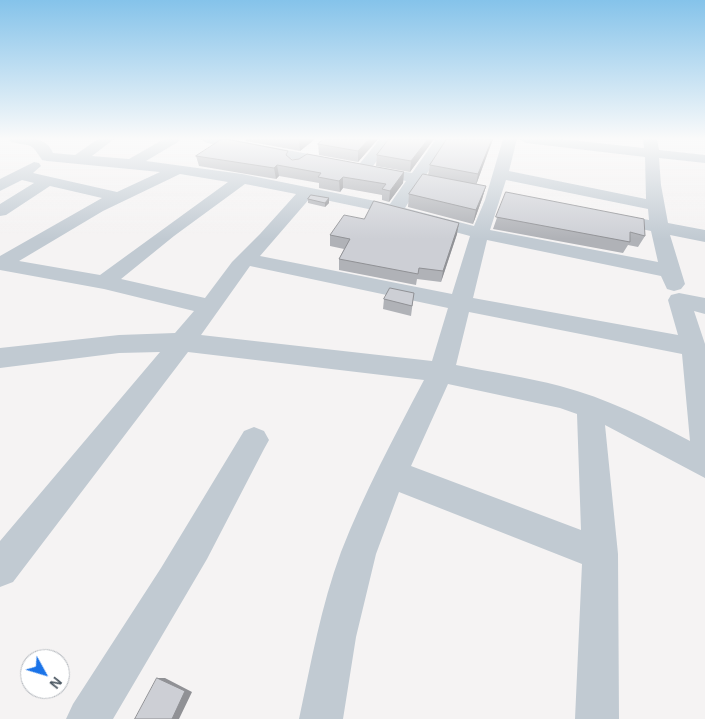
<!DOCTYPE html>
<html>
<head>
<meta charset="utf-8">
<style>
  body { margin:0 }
  #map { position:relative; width:705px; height:719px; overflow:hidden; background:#f5f3f3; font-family:Helvetica,sans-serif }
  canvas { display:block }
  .north { position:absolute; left:20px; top:649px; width:50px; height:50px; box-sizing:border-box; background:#fff; border:1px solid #b7bbc0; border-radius:50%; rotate:129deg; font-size:14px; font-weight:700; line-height:20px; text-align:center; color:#4a5661 }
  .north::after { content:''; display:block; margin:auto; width:18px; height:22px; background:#1a73e8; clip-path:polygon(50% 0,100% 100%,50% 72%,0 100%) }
</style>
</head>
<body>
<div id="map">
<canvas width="705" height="719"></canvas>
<div class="north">N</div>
</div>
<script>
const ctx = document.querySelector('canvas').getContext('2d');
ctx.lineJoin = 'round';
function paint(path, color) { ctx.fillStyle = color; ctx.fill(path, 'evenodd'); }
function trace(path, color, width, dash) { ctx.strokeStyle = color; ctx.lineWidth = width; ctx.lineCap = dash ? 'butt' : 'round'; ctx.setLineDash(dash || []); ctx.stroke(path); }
paint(new Path2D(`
  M9 139C25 138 46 135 53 153L75 155 98 139H114L92 156 129 159 164 139H180L178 142 146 161 242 174 390 204 406 181C395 179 363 176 356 168L380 139H394L373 166 412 173 436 139H450L426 175 459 182 461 185 459 188 453 190 420 184 405 208 474 226 485 200 503 139H517L509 171 646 199 645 157 526 143 519 139H561L644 148 643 139H657L659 150 705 155V163L659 158 661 185 668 223 705 230V242L670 235 685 284 681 289 674 291 667 289 661 276 487 240 473 298 678 335 668 300 671 295 679 293 705 298V314L694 311 705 344V478L605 425 618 554 619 719H575L582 564 399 492 376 554 356 637 343 719H299C311 663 321 606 341 552 364 493 394 437 424 380L188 352 13 582 0 587V541L160 352 119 353 0 368V348L119 335 175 333 194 311 104 289 0 270V256L102 198 50 186 6 215 0 216V204L34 183 22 180 0 191V179L34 162 39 163 41 166 33 173 117 192 160 172 47 161 42 160C30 141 32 147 11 142ZM180 174 228 182 100 275 19 261 103 211ZM506 180 648 209 649 220 612 213 606 214 603 218 606 222 651 231 658 262 490 230ZM245 184 296 194 260 234 232 262 205 298 121 279 174 236ZM311 197 373 210 470 236 452 294 260 256ZM250 266 448 308 432 361 201 335ZM469 312 682 354 690 441C648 419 606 398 560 386 526 377 490 372 456 365ZM448 384 560 408 577 414 581 530 411 466Z
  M200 139H228L335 159 340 160 342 163 340 166 335 167 207 143Z
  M254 427 264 431 269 440 264 449 207 559 113 719H66L73 704 161 568 244 431Z`), '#c1cad2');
paint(new Path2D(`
  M245 139H315L300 151 246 141Z
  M378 139 358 162 319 155 318 144Z
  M434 139 410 172 376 166 377 155Z
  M447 139H493L476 185 486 186 482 199 473 224 408 207 409 194 428 175 430 165Z
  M196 156 289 158 292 160 404 172 403 183 389 202 382 200V195L343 188 340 192 319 188V183L279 176 276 179 199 166Z
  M506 192 645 236 638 247 628 245 623 253 493 229Z
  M329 198V203L325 207 308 203V199Z
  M364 219 457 234 441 282 417 279 416 285 339 270V259L344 249 330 246V235Z
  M414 293 411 316 383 309 384 299Z`), '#b0b2b7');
paint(new Path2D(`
  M302 139H315L300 151 299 140Z
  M369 139H378L358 162V151Z
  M428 139H434L410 172 411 161Z
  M492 139H493L476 185 478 174Z
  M277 165 279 176 276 179 274 168Z
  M404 172 403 183 389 202 390 191Z
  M343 177V188L340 192 339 181Z
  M486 186 482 199 473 224 476 210Z
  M329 198V203L325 207V203Z
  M459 223 457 234 441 282 443 271Z
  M157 678H165L192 692 179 719H172Z`), '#909195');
const building = new Path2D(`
  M222 139H226L288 151 286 155 292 160 299 159 307 154 404 172 390 191 382 189 386 184 343 177 339 181 318 177 321 173 277 165 274 168 196 156Z
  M290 139H302L299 140Z
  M324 139H369L358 151 318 144Z
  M389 139H428L411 161 377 155Z
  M447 139H492L478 174 430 165Z
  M423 174 486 186 476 210 409 194Z
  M506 192 644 219 645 236 630 232V242L496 217Z
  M311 195 329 198 325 203 308 199Z
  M374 201 459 223 443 271 419 268 418 274 339 259 350 239 330 235 344 215 364 219Z
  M390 288 414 293 412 306 384 299Z
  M157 678 185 691 172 719H135Z`);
paint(building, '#cdcfd5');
trace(building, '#909195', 1);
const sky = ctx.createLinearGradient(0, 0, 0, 239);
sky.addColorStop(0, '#85c3ea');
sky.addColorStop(0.58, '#fafafa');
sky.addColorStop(1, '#fafafa00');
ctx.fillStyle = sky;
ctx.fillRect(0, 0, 705, 239);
</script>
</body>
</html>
